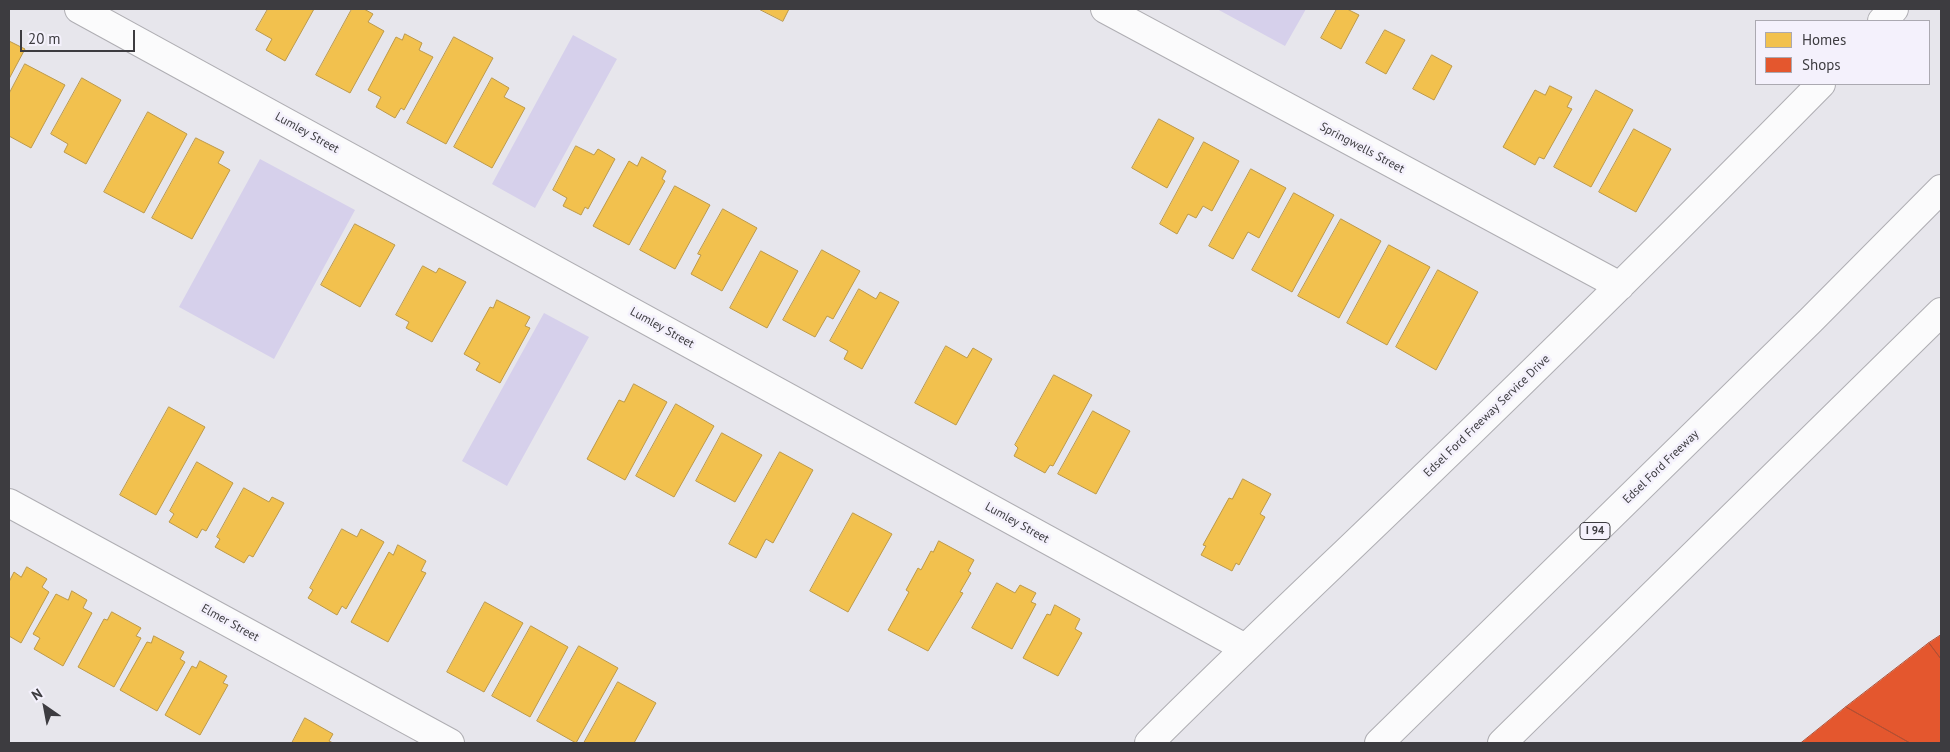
<!DOCTYPE html>
<html>
<head>
<meta charset="utf-8">
<style>
  body { margin:0 }
  #map { position:relative; width:1950px; height:752px; overflow:hidden; background:#e7e6ec; font-family:"PT Sans",sans-serif }
  canvas { display:block }
  .frame { position:absolute; inset:0; border:10px solid #3d3c40; pointer-events:none }
  .legend { position:absolute; left:1755px; top:20px; width:175px; height:65px; box-sizing:border-box; background:#f4f1fc; border:1px solid #aba9b1; margin:0; padding:6px 9px; list-style:none; font-size:15px; color:#3d3c40 }
  .legend li { display:flex; align-items:center; gap:10px; height:25px }
  .legend b { width:25px; border:1px solid #aba9b1 }
  .north { position:absolute; left:20px; top:682px; width:50px; height:50px; -webkit-text-stroke:4px #f4f1fc; paint-order:stroke; rotate:327deg; font-size:14px; font-weight:700; line-height:20px; text-align:center; color:#3d3c40 }
  .north::after { content:''; display:block; margin:auto; width:18px; height:22px; background:#3d3c40; clip-path:polygon(50% 0,100% 100%,50% 72%,0 100%) }
  .scale { position:absolute; left:20px; top:30px; width:115px; height:22px; box-sizing:border-box; border:2px solid #3d3c40; border-top:0; padding-left:6px; font-size:15px; line-height:18px; white-space:nowrap; color:#3d3c40; -webkit-text-stroke:4px #f4f1fc; paint-order:stroke }
</style>
</head>
<body>
<div id="map">
<canvas width="1950" height="752"></canvas>
<div class="frame"></div>
<ul class="legend">
<li><b style="height:14px;background:#f2c14e"></b>Homes</li>
<li><b style="height:14px;background:#e4572e"></b>Shops</li>
</ul>
<div class="north">N</div>
<div class="scale">20 m</div>
</div>
<script>
const ctx = document.querySelector('canvas').getContext('2d');
ctx.lineJoin = 'round';
function paint(path, color) { ctx.fillStyle = color; ctx.fill(path, 'evenodd'); }
function trace(path, color, width, dash) { ctx.strokeStyle = color; ctx.lineWidth = width; ctx.lineCap = dash ? 'butt' : 'round'; ctx.setLineDash(dash || []); ctx.stroke(path); }
function label(font, color, halo, rows, align = 'center') {
  ctx.font = font + ' "PT Sans",sans-serif'; ctx.lineWidth = 5; ctx.setLineDash([]); ctx.textBaseline = 'middle'; ctx.strokeStyle = halo; ctx.fillStyle = color; for (const [text, x, y, turn = 0] of rows) {
    ctx.save(); ctx.translate(x, y); ctx.rotate((+turn || 0) * Math.PI / 180); ctx.textAlign = isNaN(turn) ? turn : align; if (halo) ctx.strokeText(text, 0, 0); ctx.fillText(text, 0, 0); ctx.restore();
  }
}
paint(new Path2D(`
  M1217 9H1306L1285 46Z
  M573 35 617 59 535 208 492 184Z
  M260 159 355 210 274 359 179 307Z
  M544 313 589 337 507 486 462 461Z`), '#d6d0eb');
const homes = new Path2D(`
  M268 9H314L285 61 266 50 272 39 256 30Z
  M352 9H364L373 14 368 22 384 31 350 93 316 75Z
  M759 9H789L783 21Z
  M1337 9H1347L1359 15 1341 49 1321 38Z
  M1385 30 1405 40 1386 74 1366 63Z
  M405 34 422 43 419 50 433 57 404 110 401 108 395 118 376 107 381 97 368 90 396 37 402 40Z
  M454 37 493 58 446 144 407 123Z
  M9 41 25 49 9 79Z
  M1432 55 1452 66 1434 100 1413 89Z
  M25 64 65 85 31 148 9 136V94Z
  M82 78 121 100 86 164 64 152 68 144 51 134Z
  M492 78 509 88 504 97 525 108 492 168 454 147Z
  M1550 86 1572 97 1567 107 1572 109 1544 159 1539 157 1535 165 1503 147 1535 90 1545 95Z
  M1596 90 1633 110 1591 187 1554 167Z
  M148 112 187 134 144 213 104 192Z
  M1159 119 1194 138 1167 188 1132 168Z
  M1634 129 1671 149 1636 212 1599 192Z
  M196 138 224 152 218 163 230 170 192 239 152 218Z
  M1204 142 1239 161 1212 211 1203 206 1196 218 1188 214 1177 234 1160 224Z
  M576 146 594 155 598 149 615 159 588 209 585 207 581 215 563 206 567 198 553 190Z
  M642 157 666 171 662 179 665 181 629 245 593 226 629 161 637 166Z
  M1251 169 1286 188 1259 238 1248 232 1233 259 1209 246Z
  M675 186 710 205 675 269 640 250Z
  M1294 193 1334 215 1292 292 1252 270Z
  M723 209 757 228 722 291 691 274 701 255 698 254Z
  M1341 219 1381 241 1339 318 1298 296Z
  M355 224 395 245 360 307 321 285Z
  M1389 245 1430 267 1387 345 1347 323Z
  M822 250 860 271 833 319 827 316 815 337 783 320Z
  M761 251 798 271 767 328 730 308Z
  M423 266 436 273 439 268 466 282 432 342 406 328 409 322 396 315Z
  M1438 270 1478 292 1436 370 1396 347Z
  M859 289 876 299 880 292 899 302 862 369 844 359 848 351 830 341Z
  M497 300 530 317 525 326 530 328 500 383 476 370 480 363 464 354 490 307 493 308Z
  M946 346 967 358 973 348 992 359 956 425 915 403Z
  M1054 375 1092 395 1053 466 1050 465 1045 473 1014 456 1018 448 1015 445Z
  M634 384 667 402 625 480 587 459 619 400 624 402Z
  M676 404 714 426 674 497 636 476Z
  M169 407 205 427 156 515 120 495Z
  M1093 411 1130 431 1096 494 1058 474Z
  M722 433 762 455 735 502 696 481Z
  M780 452 813 470 773 543 766 539 756 558 729 544Z
  M197 462 233 483 206 531 202 529 197 538 169 522 174 514 170 511Z
  M1243 479 1271 494 1260 514 1265 517 1239 565 1236 563 1232 571 1201 555 1206 546 1203 545 1229 498 1232 499Z
  M244 488 269 502 272 497 284 503 253 557 249 555 244 563 215 547 220 539 217 537Z
  M853 513 892 534 848 612 810 591Z
  M342 529 357 537 361 529 384 542 346 609 342 606 337 615 308 598 313 590 310 588Z
  M939 541 974 560 968 571 971 573 960 592 963 593 928 651 888 630 909 592 906 590 918 568 921 570 931 551 933 552Z
  M398 545 426 561 421 571 426 573 388 642 351 622 389 552 393 555Z
  M27 567 47 579 42 587 49 592 21 643 9 636V582L14 572 21 577Z
  M997 583 1015 593 1020 585 1036 593 1031 602 1036 604 1012 649 972 628Z
  M72 591 87 600 83 608 92 613 63 666 34 649 40 638 33 634 56 594 68 600Z
  M485 602 523 623 484 692 447 672Z
  M1055 605 1080 619 1075 629 1082 633 1058 676 1023 658 1047 614 1050 615Z
  M112 612 141 628 136 636 141 638 114 687 78 667 104 619 107 620Z
  M531 626 568 647 530 717 492 696Z
  M154 636 184 652 180 659 185 662 157 711 120 690 147 642 151 643Z
  M579 646 618 668 576 743 537 721Z
  M200 661 227 676 223 683 228 685 200 735 165 715 192 666 196 668Z
  M618 682 656 703 634 743H584Z
  M305 718 333 734 329 741 333 743H292Z`);
paint(homes, '#f2c14e');
trace(homes, '#bc994a', 1);
const shops = new Path2D(`
  M1941 635V659L1929 643Z
  M1929 643 1941 659V743H1910L1846 707Z
  M1846 707 1910 743H1801Z`);
paint(shops, '#e4572e');
trace(shops, '#b24f33', 1);
const minor = new Path2D(`
  M79 9 1245 648
  M1105 9 1620 286
  M1882 21 1894 9
  M9 503 450 743
  M1149 743C1238 654 1330 568 1421 480 1556 350 1689 218 1821 84`);
const highway = new Path2D(`
  M1379 743 1811 320 1941 189
  M1502 743 1941 312`);
trace(minor, '#afaeb3', 30);
trace(highway, '#afaeb3', 30);
trace(minor, '#fbfbfc', 28);
trace(highway, '#fbfbfc', 28);
for (const [x, y, w] of [
  [1595,531,30]
]) { const box = new Path2D(); box.roundRect(x - w / 2, y - 8.5, w, 17, 4); ctx.fillStyle = '#f4f1fc'; ctx.fill(box); trace(box, '#3d3c40', 1); }
label('bold 11px', '#3d3c40', null, [
  ["I 94",1595,531]
]);
label('12px', '#3d3c40', '#f4f1fc', [
  ["Lumley Street",307,133,29],
  ["Springwells Street",1362,148,28],
  ["Lumley Street",662,328,29],
  ["Edsel Ford Freeway Service Drive",1487,416,-44],
  ["Edsel Ford Freeway",1661,467,-44],
  ["Lumley Street",1017,523,29],
  ["Elmer Street",230,623,29]
]);
</script>
</body>
</html>
